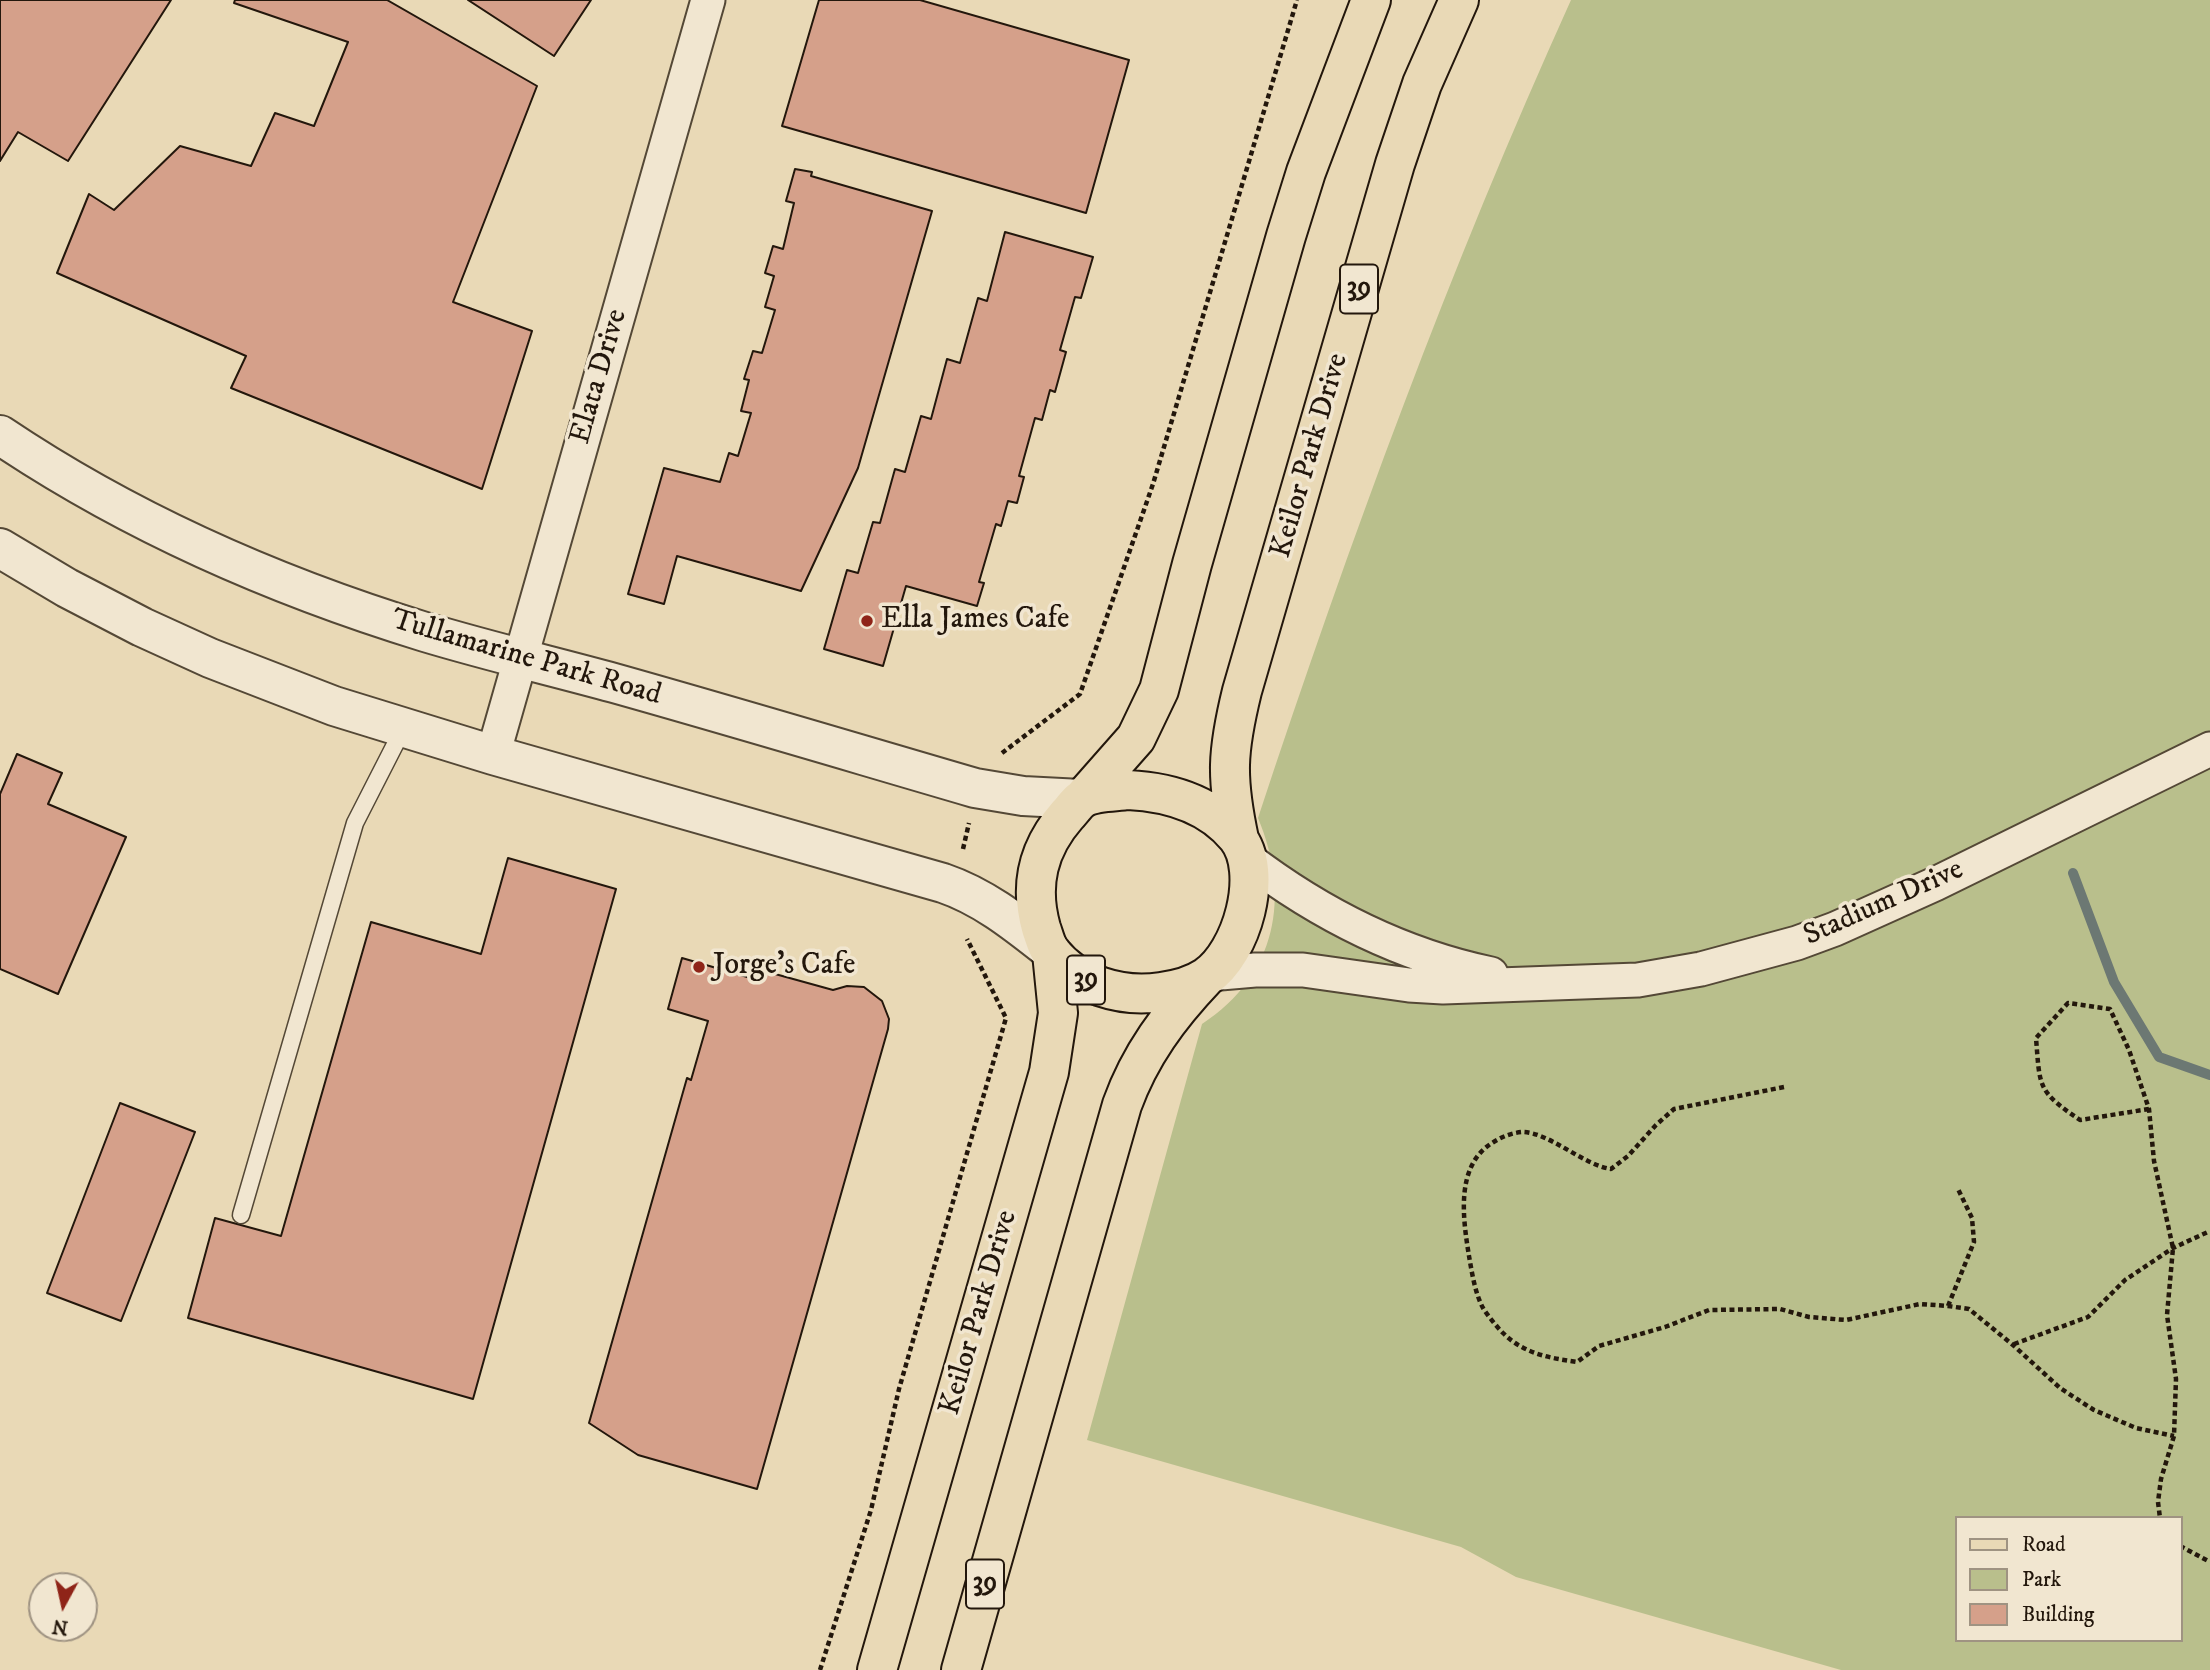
<!DOCTYPE html>
<html>
<head>
<meta charset="utf-8">
<style>
  body { margin:0 }
  #map { position:relative; width:2210px; height:1670px; overflow:hidden; background:#e9d9b6; font-family:"IM FELL DW Pica",serif }
  canvas { display:block }
  .legend { position:absolute; left:1955px; top:1516px; width:228px; height:126px; box-sizing:border-box; background:#f1e6d0; border:2px solid #9f9382; margin:0; padding:9px 12px; list-style:none; font-size:21px; color:#23170c }
  .legend li { display:flex; align-items:center; gap:14px; height:35px }
  .legend b { width:35px; border:2px solid #9f9382 }
  .north { position:absolute; left:28px; top:1572px; width:70px; height:70px; box-sizing:border-box; background:#f1e6d0; border:2px solid #9f9382; border-radius:50%; rotate:188deg; font-size:19px; font-weight:700; line-height:28px; text-align:center; color:#23170c }
  .north::after { content:''; display:block; margin:auto; width:24px; height:32px; background:#8f2418; clip-path:polygon(50% 0,100% 100%,50% 72%,0 100%) }
</style>
</head>
<body>
<div id="map">
<canvas width="2210" height="1670"></canvas>
<ul class="legend">
<li><b style="height:9px;background:#e9d9b6"></b>Road</li>
<li><b style="height:19px;background:#b9bf8c"></b>Park</li>
<li><b style="height:19px;background:#d5a08a"></b>Building</li>
</ul>
<div class="north">N</div>
</div>
<script>
const ctx = document.querySelector('canvas').getContext('2d');
ctx.lineJoin = 'round';
function paint(path, color) { ctx.fillStyle = color; ctx.fill(path, 'evenodd'); }
function trace(path, color, width, dash) { ctx.strokeStyle = color; ctx.lineWidth = width; ctx.lineCap = dash ? 'butt' : 'round'; ctx.setLineDash(dash || []); ctx.stroke(path); }
function label(font, color, halo, rows, align = 'center') {
  ctx.font = font + ' "IM FELL DW Pica",serif'; ctx.lineWidth = 7; ctx.setLineDash([]); ctx.textBaseline = 'middle'; ctx.strokeStyle = halo; ctx.fillStyle = color; for (const [text, x, y, turn = 0] of rows) {
    ctx.save(); ctx.translate(x, y); ctx.rotate((+turn || 0) * Math.PI / 180); ctx.textAlign = isNaN(turn) ? turn : align; if (halo) ctx.strokeText(text, 0, 0); ctx.fillText(text, 0, 0); ctx.restore();
  }
}
paint(new Path2D(`
  M1571 0H2210V1670H1841L1516 1577 1461 1547 1087 1440 1202 1024C1277 975 1291 897 1258 818 1350 540 1450 267 1571 0ZM1956 1518H2180V1640H1956Z`), '#b9bf8c');
trace(new Path2D(`
  M2073 873 2114 982 2159 1057 2210 1075`), '#6c7873', 10);
const building = new Path2D(`
  M0 0H171L68 161 18 132 0 161Z
  M235 0H387L537 86 453 302 532 331 482 489 231 388 246 356 57 273 89 194 114 210 180 146 251 166 275 113 314 126 348 42 234 3Z
  M468 0H591L554 56Z
  M819 0H920L1129 60 1086 213 782 126Z
  M795 169 812 172 811 176 932 211 858 468 801 591 677 556 664 604 628 594 664 468 720 482 729 453 738 456 751 413 741 411 749 380 744 379 753 351 762 353 775 310 765 307 774 276 765 273 773 246 783 249 794 203 786 201Z
  M1005 232 1093 257 1081 298 1075 297 1060 350 1066 352 1055 392 1050 390 1042 420 1035 418 1019 476 1024 477 1017 503 1008 501 1001 526 996 524 979 582 984 583 977 606 906 586 883 666 824 649 847 570 858 573 873 522 880 523 895 469 905 472 921 416 931 419 947 359 960 363 978 298 987 301Z
  M17 754 62 773 48 804 126 837 58 994 0 969V794Z
  M508 858 616 889 473 1399 188 1318 215 1218 281 1236 371 922 481 954Z
  M682 958 754 979 757 969 833 990 847 986 864 987 882 1001 889 1019 888 1029 757 1489 638 1455 589 1423 687 1078 691 1080 708 1021 668 1009Z
  M120 1103 195 1132 121 1321 47 1293Z`);
paint(building, '#d5a08a');
trace(building, '#23170c', 2);
const service = new Path2D(`
  M241 1215 355 823 404 727`);
const minor = new Path2D(`
  M493 755 708 0
  M1245 857C1318 913 1401 955 1491 974
  M1209 974 1255 970H1303L1409 985 1443 987 1638 980 1701 969 1797 943 1835 929 1935 884 2210 749`);
const tertiary = new Path2D(`
  M0 435C131 523 275 586 425 632 488 651 552 666 614 683 735 717 855 753 975 788L1023 796 1081 799
  M0 548 67 588 142 627 210 658 334 706 493 755 943 883C984 897 1016 923 1049 949`);
const primary = new Path2D(`
  M1128 790C1169 792 1210 804 1237 837 1265 872 1242 953 1206 977 1194 985 1176 990 1161 992 1121 998 1077 985 1051 952 1046 946 1044 936 1041 928 1029 885 1038 848 1067 815 1072 810 1076 803 1082 799 1093 791 1115 792 1128 790Z
  M1084 797 1136 738 1159 690 1192 564 1286 236 1306 172 1371 0
  M1239 839C1226 778 1227 752 1242 691L1395 164 1422 84 1459 0
  M877 1670 1049 1072 1058 1013 1052 953
  M961 1670 1122 1105C1140 1055 1169 1016 1206 977`);
trace(service, '#544836', 19);
trace(minor, '#544836', 37);
trace(tertiary, '#544836', 42);
trace(primary, '#23170c', 42);
trace(new Path2D(`
  M1002 753 1080 694 1153 484 1297 0
  M963 849 969 823
  M1784 1087 1674 1109 1656 1125 1628 1156 1611 1169C1583 1165 1549 1132 1522 1132 1511 1133 1501 1137 1492 1143 1455 1166 1463 1219 1469 1256 1472 1273 1475 1293 1483 1308 1488 1316 1497 1327 1503 1333 1524 1354 1550 1358 1577 1362L1599 1346 1665 1327 1709 1310 1780 1309 1809 1317 1846 1320 1920 1304 1948 1306 1969 1309 2013 1345 2060 1388 2094 1410 2136 1428 2174 1436
  M2149 1109 2080 1120C2037 1091 2040 1087 2036 1038L2068 1003 2110 1009 2129 1050 2149 1109 2154 1161 2173 1248 2167 1315 2176 1379 2174 1436 2161 1479 2158 1502 2160 1518
  M1948 1306 1974 1242 1972 1218 1958 1189
  M2014 1344 2088 1317 2125 1280 2173 1248 2210 1231
  M2180 1546 2210 1562
  M820 1670 871 1510 899 1389 1006 1018 967 939`), '#23170c', 4.5, [5, 3.5]);
trace(service, '#f1e6d0', 16);
trace(minor, '#f1e6d0', 33);
trace(tertiary, '#f1e6d0', 38);
trace(primary, '#e9d9b6', 38);
for (const [x, y, r, color] of [
  [867,621,7,"#8f2418"],
  [699,967,7,"#8f2418"]
]) { const dot = new Path2D(); dot.arc(x, y, r, 0, 2 * Math.PI); ctx.fillStyle = color; ctx.fill(dot); trace(dot, '#f1e6d0', 2.5); }
for (const [x, y, w] of [
  [1359,289,38],
  [1086,980,38],
  [985,1584,38]
]) { const box = new Path2D(); box.roundRect(x - w / 2, y - 24.5, w, 49, 5); ctx.fillStyle = '#f1e6d0'; ctx.fill(box); trace(box, '#23170c', 2); }
label('bold 28px', '#23170c', null, [
  ["39",1359,289],
  ["39",1086,980],
  ["39",985,1584]
]);
label('30px', '#23170c', '#f1e6d0', [
  ["Elata Drive",600,377,-74],
  ["Keilor Park Drive",1311,456,-74],
  ["Tullamarine Park Road",526,659,16],
  ["Stadium Drive",1884,904,-24],
  ["Keilor Park Drive",980,1313,-74]
]);
label('30px', '#23170c', '#f1e6d0', [
  ["Ella James Cafe",881,621],
  ["Jorge's Cafe",713,967]
], 'left');
</script>
</body>
</html>
